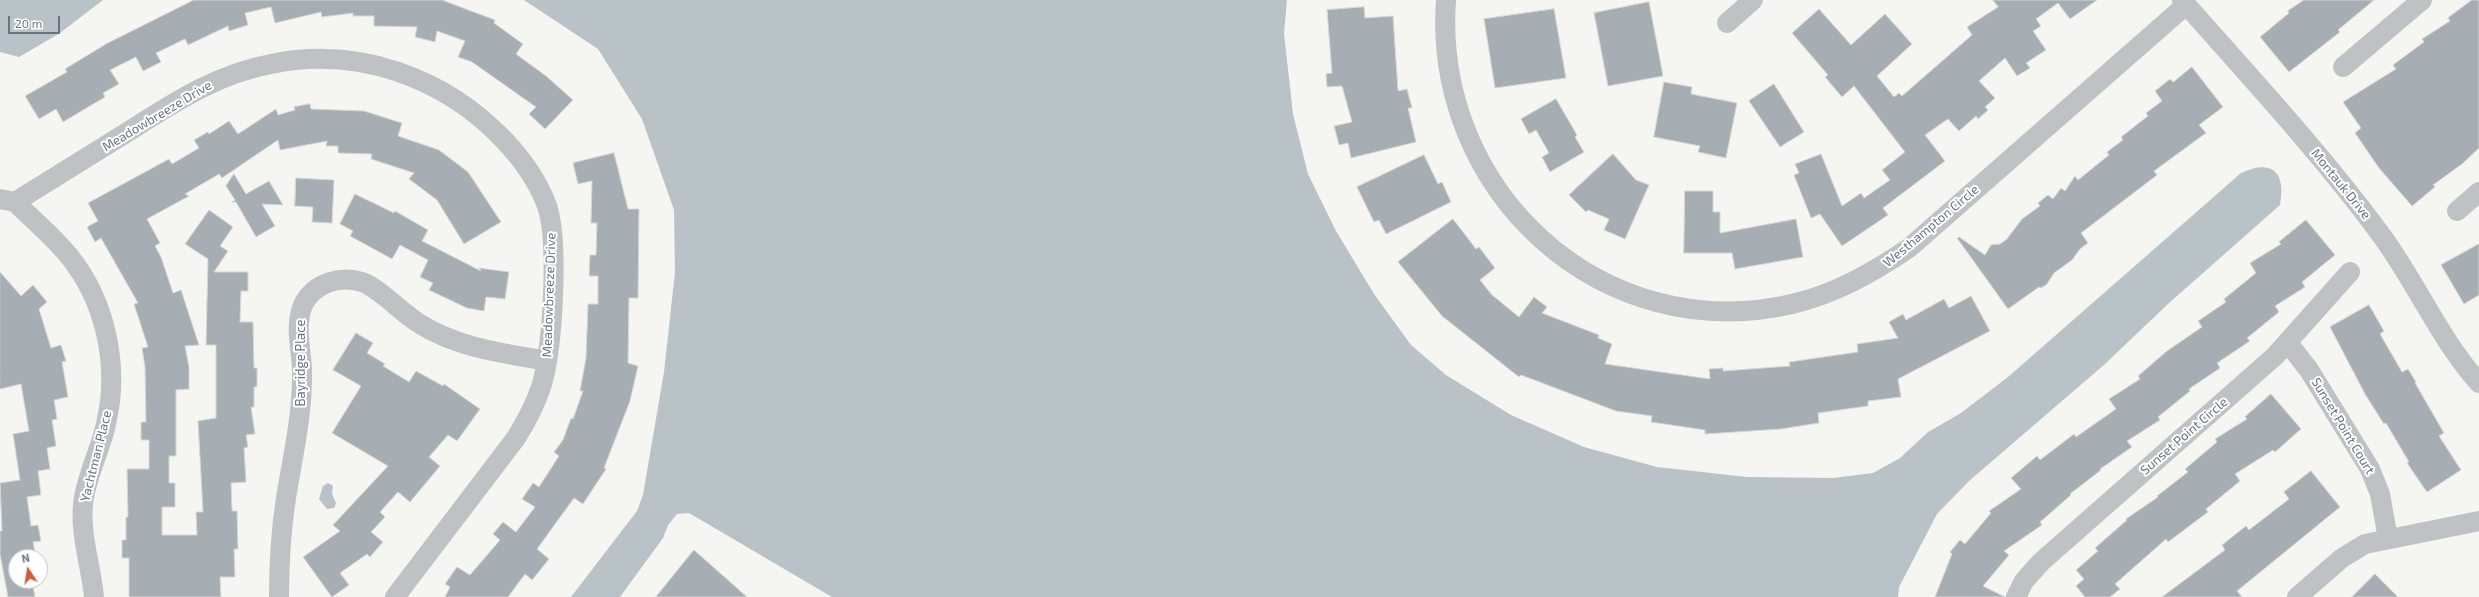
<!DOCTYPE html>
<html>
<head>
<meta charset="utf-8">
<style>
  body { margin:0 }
  #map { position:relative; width:2479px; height:597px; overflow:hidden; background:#f5f5f1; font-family:"Exo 2",sans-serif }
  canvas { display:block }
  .north { position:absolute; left:8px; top:549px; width:40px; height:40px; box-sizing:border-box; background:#fff; border:1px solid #c2c7cc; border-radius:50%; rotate:348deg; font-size:11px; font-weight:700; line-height:16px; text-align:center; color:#67747f }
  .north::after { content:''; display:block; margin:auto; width:14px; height:18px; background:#d05d36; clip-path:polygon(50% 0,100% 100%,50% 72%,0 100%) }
  .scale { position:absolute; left:8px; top:16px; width:52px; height:18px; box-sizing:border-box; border:2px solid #67747f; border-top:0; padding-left:5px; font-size:12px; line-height:14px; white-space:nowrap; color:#67747f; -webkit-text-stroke:3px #fff; paint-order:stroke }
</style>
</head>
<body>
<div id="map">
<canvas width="2479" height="597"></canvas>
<div class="north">N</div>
<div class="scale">20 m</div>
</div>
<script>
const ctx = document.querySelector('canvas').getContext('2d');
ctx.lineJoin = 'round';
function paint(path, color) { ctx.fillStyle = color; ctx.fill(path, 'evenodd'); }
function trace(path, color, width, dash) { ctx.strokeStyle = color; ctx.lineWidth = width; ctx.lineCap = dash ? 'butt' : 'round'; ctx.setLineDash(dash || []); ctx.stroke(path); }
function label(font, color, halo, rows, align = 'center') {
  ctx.font = font + ' "Exo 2",sans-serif'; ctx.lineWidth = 4; ctx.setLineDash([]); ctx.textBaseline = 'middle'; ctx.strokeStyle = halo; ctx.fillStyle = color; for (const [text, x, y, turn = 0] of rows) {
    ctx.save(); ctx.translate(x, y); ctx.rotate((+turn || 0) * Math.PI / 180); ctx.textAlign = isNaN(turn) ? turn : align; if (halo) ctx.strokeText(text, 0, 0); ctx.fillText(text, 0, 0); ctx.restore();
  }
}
paint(new Path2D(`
  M0 0H103L60 33 19 57 0 52Z
  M524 0H1287L1284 33 1293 114 1308 174 1336 231 1374 294 1411 345 1446 375 1511 415 1584 447 1657 467 1747 477 1833 478 1873 473 1900 458 1928 432 1961 413 2008 377 2241 173C2273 158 2286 173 2280 205L2169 303 2105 364 1969 481 1937 514 1899 587 1898 597H832L689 513 677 514 668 525 663 538 620 597H571L637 511 643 495 664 372 675 272 674 210 642 119 598 49Z
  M328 483 333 486 332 494 336 503 334 508 327 509 319 499 323 486Z`), '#b9c2c7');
const building = new Path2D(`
  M194 0H442L495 20 494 23 523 44 516 54 546 76 573 100 545 129 529 114 536 107 472 62 458 57 465 41 437 31 435 42 415 37 417 27 374 26V16H353V13L322 17 321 12 275 23 271 7 245 13 248 25 229 31 228 26 188 45 185 39 156 53 161 62 143 71 136 57 110 70 119 84 103 93 105 97 63 122 56 109 39 119 25 96 67 72 65 69 106 44Z
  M1993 0H2097L2070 19 2058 3 2036 19 2041 26 2033 31 2046 50 2026 63 2030 68 2017 76 2005 58 1979 81 1995 98 1985 107 1988 110 1978 119 1976 116 1959 131 1948 119 1925 135 1945 161 1883 208 1888 215 1842 246 1820 214 1811 218 1794 175 1799 173 1795 164 1821 154 1842 206 1861 193 1864 198 1890 180 1882 170 1905 152 1854 86 1842 97 1825 77 1828 75 1792 33 1819 9 1851 45 1885 14 1912 44 1877 76 1894 97 1899 93 1902 96 1972 35 1967 27 1998 7Z
  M2304 0H2374L2338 30 2340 32 2289 72 2260 37 2289 13 2288 11Z
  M2472 0H2479V148L2462 164 2433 185 2435 187 2412 206 2379 168 2355 133 2361 128 2343 102 2396 69 2393 65 2424 42 2422 39 2450 21 2448 18Z
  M1649 2 1663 76 1608 86 1594 13Z
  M1364 7 1365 18 1393 16 1398 91 1407 89 1412 108H1408L1416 142 1351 158 1348 143 1339 145 1334 126 1352 122 1342 86 1327 87 1326 74 1332 73 1327 10Z
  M1554 9 1566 78 1495 88 1484 19Z
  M2192 67 2223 107 2199 125 2206 133 2154 171 2157 175 2081 233 2088 243 2080 249 2072 260 2054 273 2047 284 2041 288 2039 287 2008 309 1957 238 1959 237 1985 255 1991 245 2000 244 2007 239 2022 219 2040 206 2038 203 2048 195 2053 199 2061 188 2065 191 2075 176 2078 180 2109 155 2107 152 2123 140 2121 137 2148 116 2146 113 2162 101 2155 91 2170 79 2173 82Z
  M1664 82 1692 87 1691 94 1737 103 1726 158 1698 152 1700 146 1654 137Z
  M1774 84 1804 132 1780 147 1749 101Z
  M1556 99 1577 135 1575 137 1584 152 1550 172 1542 157 1549 153 1536 130 1529 134 1521 119Z
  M310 104 311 109 364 111 402 123 398 136 439 150 468 172 501 222 464 244 437 200 409 179 414 173 371 159 372 154 338 153V146H326L327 141 280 150 278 140 222 178 219 174 185 194 189 196 147 219 160 243 155 246 161 257 173 293 181 290 199 345 185 346 189 367V389L176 390V456H169V483H175V507H162V535H197L196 512H203L198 421 216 418V345H206L208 259 185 244 209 210 233 227 220 246 228 251 214 272H248V291H241L240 322H253L254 368H257V387H254V407H251L255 434 246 435 248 447 244 448 246 482 231 483 232 511H237L238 549H234L235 577H220L221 597H129V558H122V540H126V517H128L127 469H149V440H141V422H146L145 367 142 348 148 347 134 304 138 303 101 238 95 242 87 227 98 221 88 203 169 159 172 164 199 148 194 140 208 132 209 134 229 121 238 134 276 109 278 115 295 110 294 107Z
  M614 153 628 209H639L638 298H629L628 363 638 366 630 401 604 468 606 469 583 504 574 498 537 549 549 559 532 580 525 574 508 597H445L450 587 445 584 457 567 470 575 500 540 493 534 503 522 516 532 535 507 522 499 533 483 539 487 559 456 554 452 563 440 571 418 573 419 583 391H580L586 358 588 304H598V276H589L590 255H596L597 223H591L592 181 578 184 573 163Z
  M1613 154 1636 180 1649 185 1625 239 1604 230 1609 219 1588 210 1586 212 1569 195Z
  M1424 155 1438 184 1442 182 1451 202 1386 234 1379 220 1374 222 1357 187Z
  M234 174 246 194 269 181 283 205 262 204 275 226 256 237 236 202H232L235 200 226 186Z
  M296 178 334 180 332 223 312 222 313 207 295 206Z
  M1685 191H1713V212H1720V233L1796 219 1803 257 1735 269 1732 253H1684Z
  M355 194 394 213 395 211 428 230 422 241 481 271 479 268 509 272 505 299 486 297 484 311 467 308 429 290 433 283 420 277 428 260 400 245 392 259 350 236 353 231 340 224Z
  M1453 219 1476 249 1479 247 1495 268 1480 280 1492 295 1519 317 1534 297 1547 307 1542 313 1599 335 1598 338 1612 344 1605 364 1710 379 1709 369 1723 368V371L1790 366 1789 362 1858 352 1857 344 1898 338 1889 322 1903 314 1906 320 1944 299 1949 308 1971 296 1990 331 1898 379 1901 397 1868 401V406L1818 413 1819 423 1781 429 1705 434V430L1651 422 1652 416 1616 411 1521 375 1519 377 1442 316 1398 262Z
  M2306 220 2335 255 2302 282 2305 287 2275 306 2279 312 2247 338 2250 341 2217 363 2220 368 2189 389 2190 391 2158 417 2160 420 2127 441 2132 447 2100 469 2101 470 2070 494 2071 495 2040 522 2042 525 2004 551 2009 555 1983 586 2005 597H1935L1952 554 1950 552 1960 540 1965 544 1991 513 1989 511 2021 489 2011 478 2037 456 2040 460 2074 434 2076 437 2116 409 2109 399 2140 379 2138 376 2167 351 2202 327 2198 321 2226 302 2224 299 2256 273 2250 263 2281 244 2279 242Z
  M2479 244V295L2464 304 2441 265Z
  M0 272 21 296 33 285 47 302 39 309 51 348 61 345 66 361 62 362 68 397 54 400 57 419 52 420 56 446 47 448 50 469 38 471 41 495 27 497 31 526 38 525 41 541 33 542 36 557H16V581H32L35 597H8L0 554V531H2L0 483 20 480 13 434 29 431 21 384 0 389Z
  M2369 305 2384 331 2380 334 2402 372 2408 369 2416 382 2415 383 2444 433 2439 436 2461 470 2427 492 2407 463 2409 462 2386 423 2384 424 2365 394 2330 327Z
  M356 333 373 343 367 353 385 364 383 366 409 382 416 371 443 386 444 384 480 409 457 441 448 435 429 457 440 466 410 502 398 492 380 512 385 517 371 532 383 542 370 557 367 554 340 573 349 585 332 597 303 557 340 531 333 525 388 466 332 433 361 386 333 370Z
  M2271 394 2301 429 2275 452 2273 450 2235 474 2240 481 2206 509 2208 512 2168 542 2166 539 2115 584 2120 589 2110 597H2085L2076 586 2084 579 2076 570 2098 551 2095 548 2127 520 2126 519 2158 497 2157 496 2188 472 2185 469 2217 442 2215 439 2247 419 2245 417Z
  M2311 471 2340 507 2237 591 2242 597H2162L2225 550 2222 545 2246 526 2249 530 2289 499 2284 492Z
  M694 550 747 597H656Z
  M2375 574 2398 597H2352Z`);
paint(building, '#a7aeb3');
trace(building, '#d6d6d4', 1);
trace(new Path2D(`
  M1446 0C1432 191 1602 348 1792 304 1835 294 1872 273 1909 248L2186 5
  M2182 0C2249 76 2318 150 2379 232 2415 280 2439 338 2479 383
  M1727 23 1753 0
  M2343 67 2422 0
  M0 199 15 202C52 179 89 156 126 133 172 104 216 74 271 64 357 46 444 77 504 140 522 159 538 181 547 206 559 241 553 351 541 387 535 405 526 422 516 438L395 597
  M15 202C33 220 53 236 69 256 105 300 119 364 107 419 102 448 86 475 83 504 80 535 91 566 94 597
  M2457 211 2479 192
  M2288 343 2309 370 2370 469 2380 494 2388 539
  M279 597C279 564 281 530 286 498 293 455 303 413 302 369 301 348 294 323 304 303 315 283 340 275 362 282 378 287 403 314 420 324 458 348 504 353 547 361
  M2016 597 2024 581 2041 562 2275 356 2350 272
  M2297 597 2342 558 2365 544 2479 521`), '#bec2c5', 20);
label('13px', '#67747f', '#fff', [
  ["Meadowbreeze Drive",157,116,-31],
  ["Montauk Drive",2341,184,51],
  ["Westhampton Circle",1931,226,-40],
  ["Meadowbreeze Drive",549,295,-88],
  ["Bayridge Place",301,363,-90],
  ["Sunset Point Court",2343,426,59],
  ["Sunset Point Circle",2184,436,-41],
  ["Yachtman Place",96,456,-76]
]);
</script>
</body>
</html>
